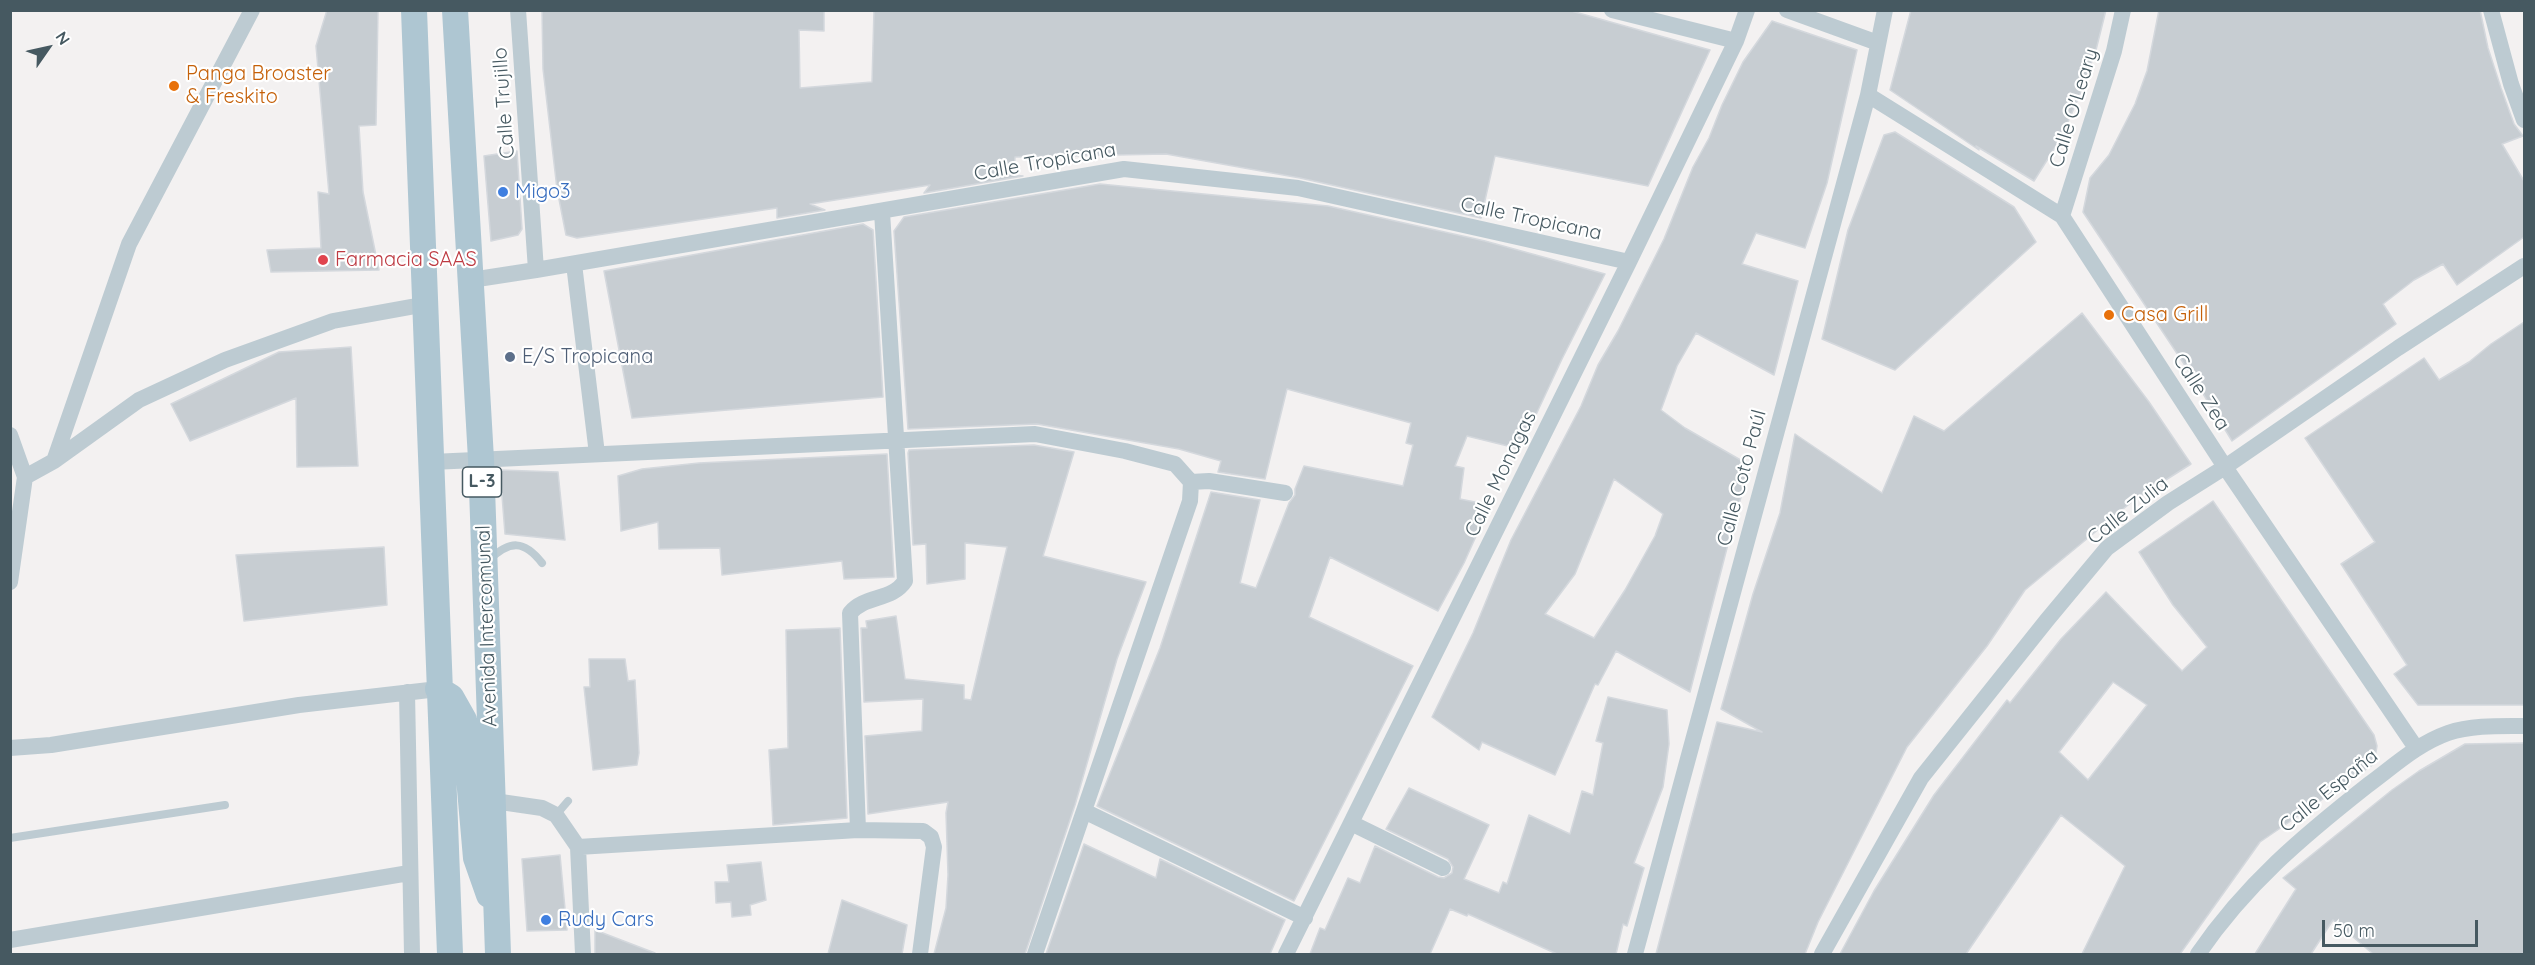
<!DOCTYPE html>
<html>
<head>
<meta charset="utf-8">
<style>
  body { margin:0 }
  #map { position:relative; width:2535px; height:965px; overflow:hidden; background:#f3f1f1; font-family:Quicksand,sans-serif }
  canvas { display:block }
  .frame { position:absolute; inset:0; border:12px solid #465961; pointer-events:none }
  .north { position:absolute; left:18px; top:18px; width:60px; height:60px; -webkit-text-stroke:4px #fff; paint-order:stroke; rotate:56deg; font-size:16px; font-weight:700; line-height:24px; text-align:center; color:#465961 }
  .north::after { content:''; display:block; margin:auto; width:21px; height:27px; background:#465961; clip-path:polygon(50% 0,100% 100%,50% 72%,0 100%) }
  .scale { position:absolute; left:2322px; top:920px; width:156px; height:27px; box-sizing:border-box; border:3px solid #465961; border-top:0; padding-left:8px; font-size:18px; line-height:21px; white-space:nowrap; color:#465961; -webkit-text-stroke:4px #fff; paint-order:stroke }
</style>
</head>
<body>
<div id="map">
<canvas width="2535" height="965"></canvas>
<div class="frame"></div>
<div class="north">N</div>
<div class="scale">50 m</div>
</div>
<script>
const ctx = document.querySelector('canvas').getContext('2d');
ctx.lineJoin = 'round';
function paint(path, color) { ctx.fillStyle = color; ctx.fill(path, 'evenodd'); }
function trace(path, color, width, dash) { ctx.strokeStyle = color; ctx.lineWidth = width; ctx.lineCap = dash ? 'butt' : 'round'; ctx.setLineDash(dash || []); ctx.stroke(path); }
function label(font, color, halo, rows, align = 'center') {
  ctx.font = font + ' Quicksand,sans-serif'; ctx.lineWidth = 4.5; ctx.setLineDash([]); ctx.textBaseline = 'middle'; ctx.strokeStyle = halo; ctx.fillStyle = color; for (const [text, x, y, turn = 0] of rows) {
    ctx.save(); ctx.translate(x, y); ctx.rotate((+turn || 0) * Math.PI / 180); ctx.textAlign = isNaN(turn) ? turn : align; if (halo) ctx.strokeText(text, 0, 0); ctx.fillText(text, 0, 0); ctx.restore();
  }
}
const building = new Path2D(`
  M327 10H378L376 125 359 126 363 192 379 270 271 272 267 250 321 248 318 192 329 194 316 46Z
  M542 10H824V31L799 30 800 88 872 82 874 10H1568L1710 50 1648 186 1495 156 1481 218 1300 178 1166 154 1015 157 1014 175 1023 176 924 193 930 185 810 204 825 210 777 218V208L577 238 566 235 557 189 543 69Z
  M1911 10H2106L2096 50 2081 92 2061 138 2034 181 1976 146 1979 150 1890 90Z
  M2159 10H2480L2488 48 2501 88 2514 124 2523 136 2502 144 2524 181V237L2457 285 2443 264 2414 280 2383 304 2396 324 2232 441 2194 379 2083 212 2090 178 2109 155 2135 104 2147 71Z
  M1772 21 1857 50 1827 183 1805 248 1756 233 1742 264 1798 281 1774 375 1696 333 1677 366 1661 410 1685 428 1751 466 1736 513 1690 692 1616 651 1598 685 1595 684 1555 775 1482 742 1479 750 1432 717 1473 633 1511 540 1581 406 1598 365 1618 331 1664 239 1693 167 1709 138 1722 105 1743 62ZM1614 479 1663 514 1655 536 1625 590 1594 638 1545 614 1575 574Z
  M1895 132 2014 207 2036 242 1895 370 1822 339 1848 230 1884 135Z
  M517 151 522 229 518 235 491 241 484 156Z
  M1100 184 1328 206 1485 241 1605 274 1562 359 1520 449 1467 436 1455 466 1464 468 1460 499 1490 505 1464 563 1438 611 1330 557 1309 617 1413 666 1294 901 1097 806 1160 648 1211 492 1260 500 1240 583 1256 588 1289 503 1295 495V489L1304 466 1403 486 1413 445 1406 443 1411 423 1287 389 1265 479 1218 472 1221 461 1179 449 1037 424 908 429 894 231 904 217Z
  M863 224 873 230 883 397 632 418 604 271Z
  M2082 313 2149 402 2191 464 2134 500 2025 590 1987 646 1907 747 1818 922 1805 954H1656L1717 722 1762 732 1721 709 1753 594 1780 513 1795 434 1882 493 1914 416 1944 431Z
  M2524 322V705H2418L2394 674 2407 665 2341 564 2375 542 2305 438 2424 358 2439 380 2469 362 2491 344Z
  M351 347 358 466 297 467 296 398 190 441 171 404 279 352Z
  M1034 445 1074 452 1043 556 1146 582 1117 659 1075 805 1025 954H934L946 908 948 875 946 813 948 802 868 814 865 736 922 731 923 699 864 702 861 628H867L866 621 896 616 905 679 964 685V699L971 700 1007 547 965 543V579L927 584 926 544 913 545 908 453 909 450Z
  M887 454 894 577 844 579 842 561 722 575 720 548 659 549 658 522 621 531 618 476 642 469 699 463Z
  M500 470 558 472 565 540 505 534Z
  M2213 501 2374 735 2377 746 2374 764 2260 842 2180 954H2082L2125 866 2061 815 1966 954H1840L1874 891 1934 795 2007 700 2010 703 2061 639 2106 592 2182 671 2207 647 2173 605 2139 552ZM2113 682 2147 705 2088 780 2059 752Z
  M384 547 387 605 244 621 236 555Z
  M840 628 847 818 773 825 769 750 788 748 786 630Z
  M589 659H625L628 681 635 680 639 753 637 765 593 770 584 687H590Z
  M1608 697 1667 710 1669 744 1663 787 1634 863 1644 868 1627 926 1623 924 1616 954H1557L1468 914 1467 916 1450 909 1430 954H1310L1320 928 1325 930 1348 878 1360 883 1375 846 1438 877 1444 878 1452 873 1453 867 1448 859 1386 829 1409 788 1489 825 1464 879 1499 893 1503 882 1507 884 1529 815 1570 834 1582 791 1593 795 1603 743 1596 741Z
  M2524 743V954H2373L2333 920 2311 954H2255L2296 889 2283 878 2392 790 2419 771 2465 744Z
  M1084 844 1156 878 1160 859 1285 920 1270 954H1046Z
  M560 855 567 930 527 931 522 859Z
  M761 862 766 900 750 905 751 915 732 917 731 902 716 903 715 882H729L727 865Z
  M842 900 907 925 902 954H828Z
  M595 930 655 953V954H595Z`);
paint(building, '#c7cdd2');
trace(building, '#d4d8dd', 1.5);
trace(new Path2D(`
  M489 560C510 540 524 540 542 563
  M556 815 568 801
  M10 838 225 805`), '#bdcbd2', 8);
trace(new Path2D(`
  M1612 10 1736 41
  M1787 10 1878 43
  M2491 10 2511 84 2524 120
  M1868 95 2062 216 2225 467 2416 748
  M2062 216 2114 51 2123 10
  M574 264 597 454
  M536 270 1124 169 1298 188 1629 262
  M471 280 536 270 518 10
  M10 435 25 477
  M54 461 139 400 225 360 333 321 427 304
  M432 462 1035 434 1125 451 1175 464 1191 482 1190 501 1035 954
  M1191 482 1209 481 1285 493
  M10 582 25 477 54 461 129 244 252 10
  M407 692 412 954
  M10 748 51 745 299 705 438 689
  M494 801 542 808 556 815 578 847 858 830 850 613C865 595 892 601 905 581L882 212
  M1084 811 1305 918
  M1351 823 1443 868
  M858 830 923 831 931 837 934 847 920 954
  M578 847 583 954
  M10 940 409 873
  M1286 954 1629 262 1736 41 1747 10
  M1635 954 1868 95 1885 10
  M1822 954 1921 778 2047 620 2107 548 2168 503 2225 467 2398 348 2524 266
  M2198 954C2246 884 2302 837 2368 785 2394 766 2417 744 2448 733 2471 725 2500 726 2524 726`), '#bdcbd2', 16);
trace(new Path2D(`
  M414 10C428 325 436 640 450 954
  M455 10 481 459 498 954
  M438 689 451 697 464 720 476 858 489 895`), '#aec6d2', 26);
for (const [x, y, r, color] of [
  [174,86,6,"#e8710a"],
  [503,192,6,"#3f7fe0"],
  [323,260,6,"#e0444e"],
  [2109,315,6,"#e8710a"],
  [510,357,6,"#5c6f8a"],
  [546,920,6,"#3f7fe0"]
]) { const dot = new Path2D(); dot.arc(x, y, r, 0, 2 * Math.PI); ctx.fillStyle = color; ctx.fill(dot); trace(dot, '#fff', 2); }
for (const [x, y, w] of [
  [482,482,39]
]) { const box = new Path2D(); box.roundRect(x - w / 2, y - 15, w, 30, 4.5); ctx.fillStyle = '#fff'; ctx.fill(box); trace(box, '#465961', 1.5); }
label('bold 18px', '#465961', null, [
  ["L-3",482,482]
]);
label('20px', '#c56008', '#fff', [
  ["Panga Broaster",186,74],
  ["& Freskito",186,97],
  ["Casa Grill",2121,315]
], 'left');
label('20px', '#465961', '#fff', [
  ["Calle Trujillo",504,103,-94],
  ["Calle O'Leary",2074,108,-73],
  ["Calle Tropicana",1045,162,-10],
  ["Calle Tropicana",1531,219,12],
  ["Calle Zea",2201,392,57],
  ["Calle Monagas",1501,474,-64],
  ["Calle Coto Paúl",1742,478,-75],
  ["Calle Zulia",2128,511,-38],
  ["Avenida Intercomunal",487,626,-92],
  ["Calle España",2329,791,-39]
]);
label('20px', '#366cbe', '#fff', [
  ["Migo3",515,192],
  ["Rudy Cars",558,920]
], 'left');
label('20px', '#be3a42', '#fff', [
  ["Farmacia SAAS",335,260]
], 'left');
label('20px', '#4e5e75', '#fff', [
  ["E/S Tropicana",522,357]
], 'left');
</script>
</body>
</html>
